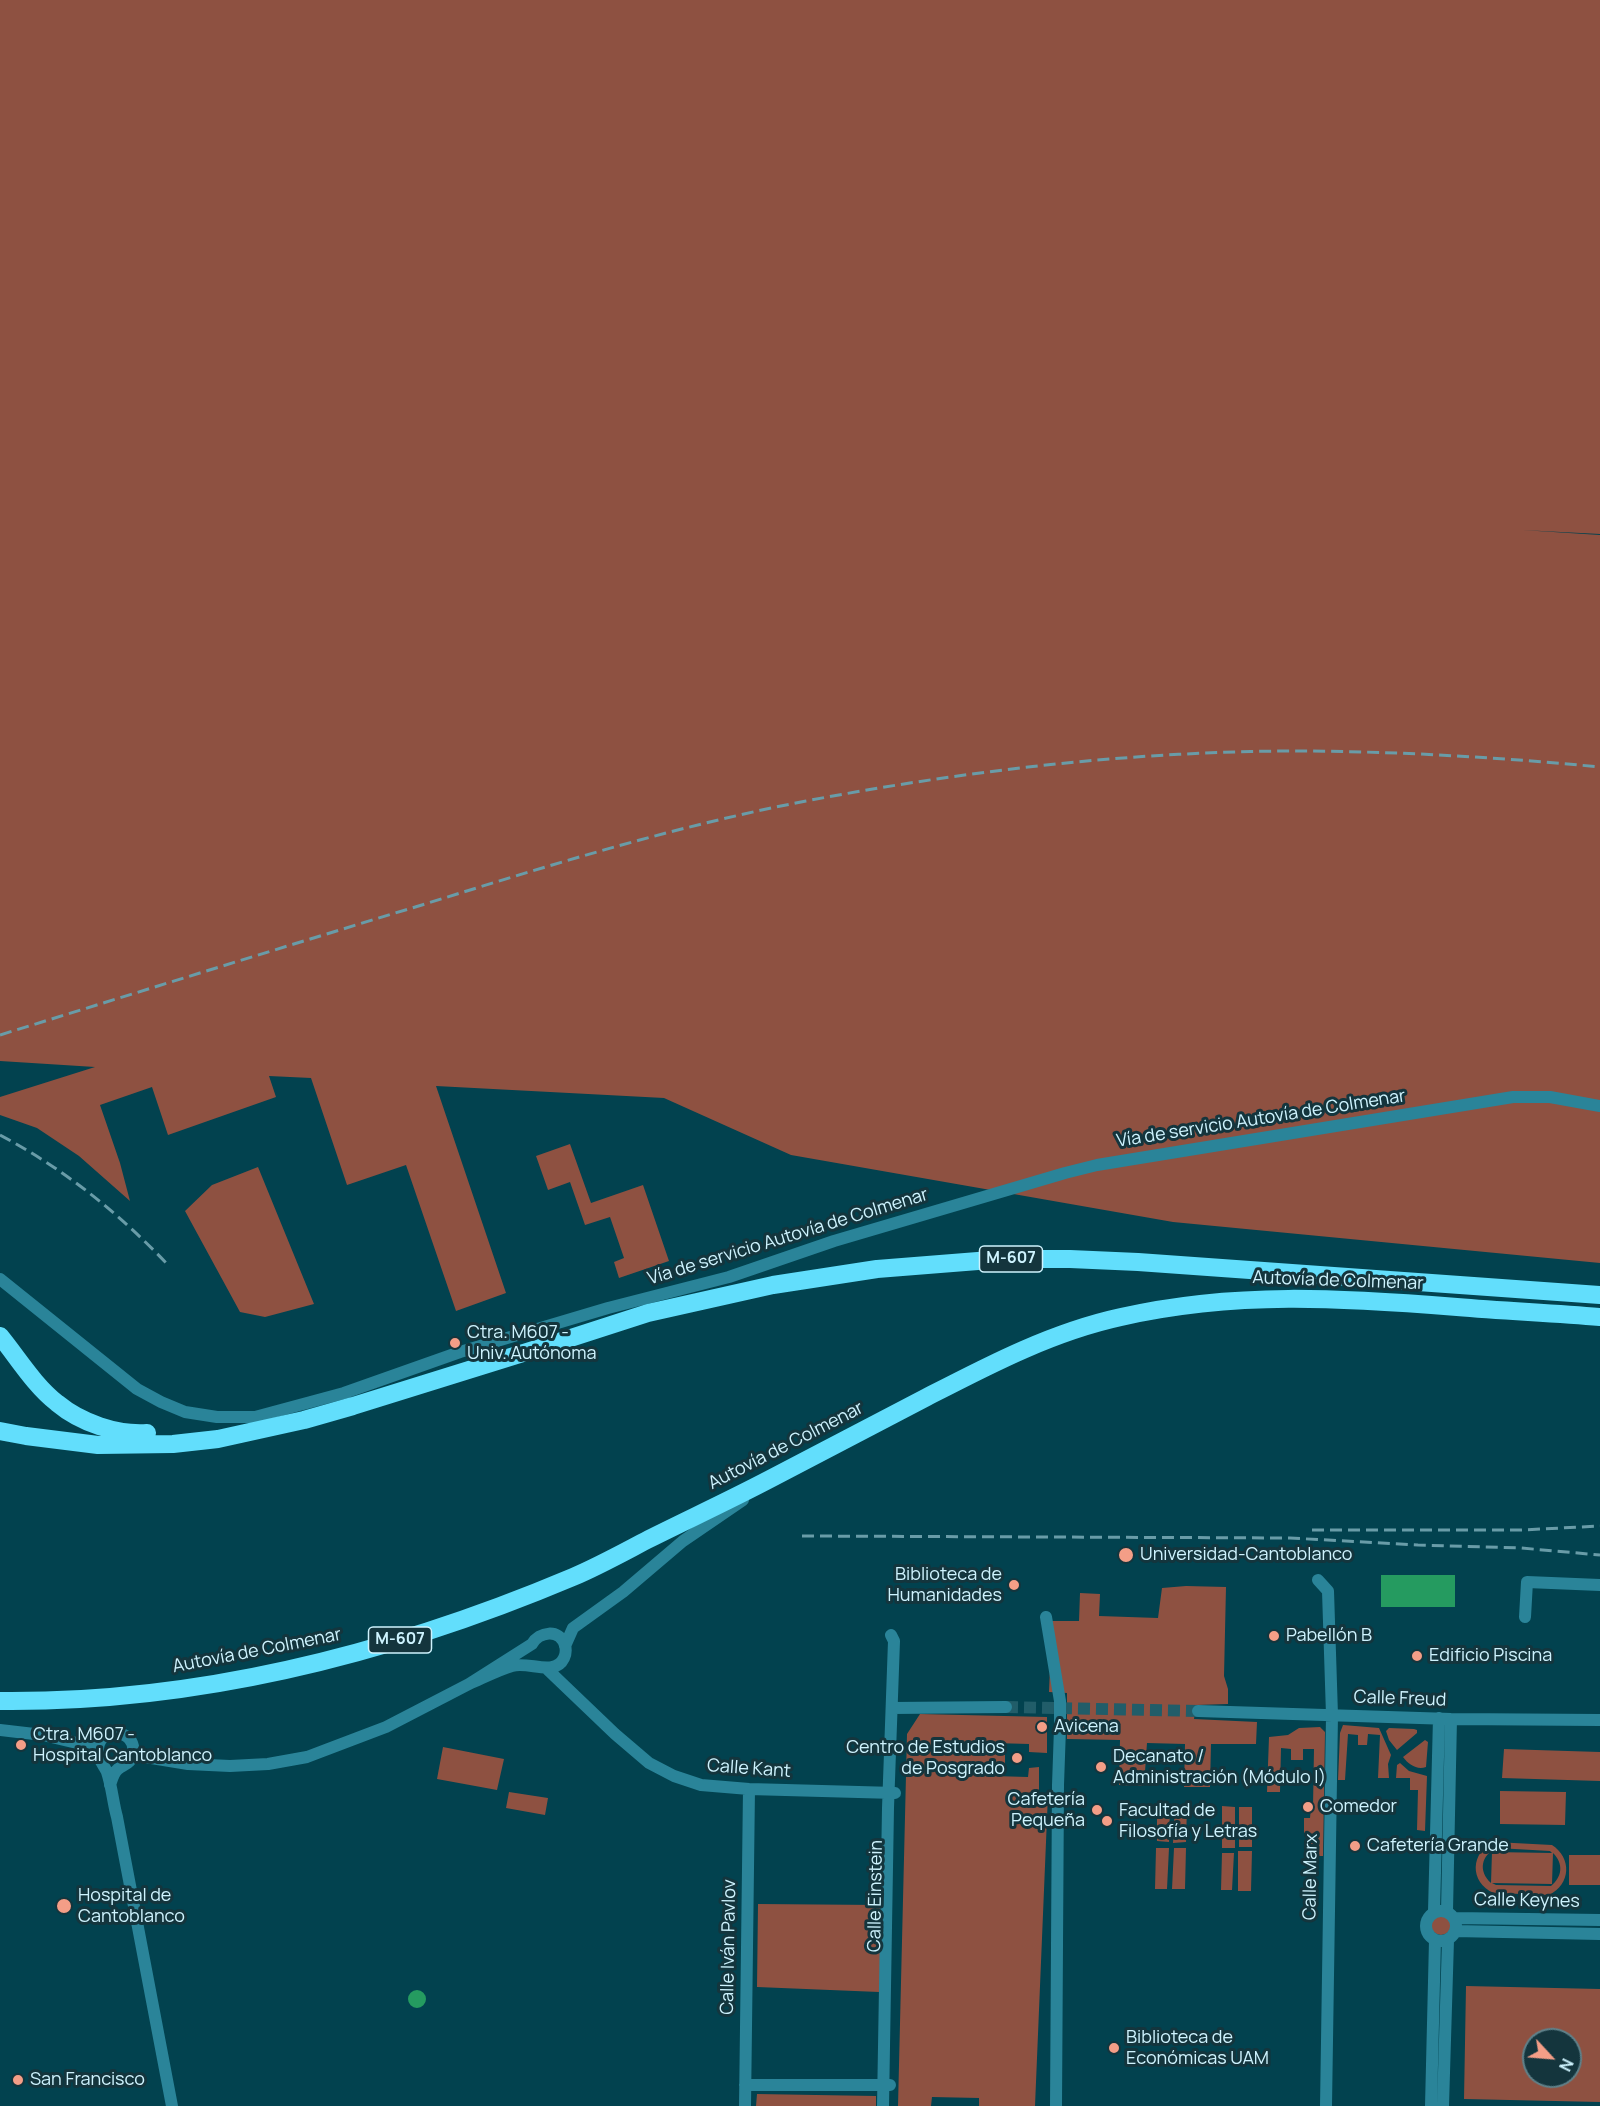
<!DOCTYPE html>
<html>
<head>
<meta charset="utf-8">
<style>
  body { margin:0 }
  #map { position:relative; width:1600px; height:2106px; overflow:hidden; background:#02424f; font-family:Manrope,sans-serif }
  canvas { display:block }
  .north { position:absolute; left:1522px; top:2028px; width:60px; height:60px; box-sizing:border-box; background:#14353d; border:2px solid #5e818a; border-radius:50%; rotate:116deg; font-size:16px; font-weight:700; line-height:24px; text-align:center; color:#cef3fe }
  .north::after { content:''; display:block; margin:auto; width:21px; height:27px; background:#f49e87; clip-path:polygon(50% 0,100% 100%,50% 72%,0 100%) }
</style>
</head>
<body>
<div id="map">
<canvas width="1600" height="2106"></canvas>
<div class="north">N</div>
</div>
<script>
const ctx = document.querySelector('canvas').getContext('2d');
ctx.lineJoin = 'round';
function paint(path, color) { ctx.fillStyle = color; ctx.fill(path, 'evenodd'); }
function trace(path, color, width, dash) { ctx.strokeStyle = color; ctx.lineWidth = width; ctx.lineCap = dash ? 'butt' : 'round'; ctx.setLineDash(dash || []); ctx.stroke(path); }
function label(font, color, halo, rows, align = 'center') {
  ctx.font = font + ' Manrope,sans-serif'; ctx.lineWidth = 6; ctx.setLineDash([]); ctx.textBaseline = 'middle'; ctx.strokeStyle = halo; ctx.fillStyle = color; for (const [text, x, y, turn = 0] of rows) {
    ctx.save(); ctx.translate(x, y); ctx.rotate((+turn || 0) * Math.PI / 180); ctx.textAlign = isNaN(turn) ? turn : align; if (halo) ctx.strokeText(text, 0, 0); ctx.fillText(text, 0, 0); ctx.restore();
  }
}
paint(new Path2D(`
  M0 0H1600V534L1522 530 1600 535V1263L1173 1222 791 1155 664 1098 436 1086 506 1293 456 1311 406 1165 347 1185 311 1078 269 1076 276 1097 168 1135 152 1087 100 1105 120 1163 130 1201 79 1156 37 1128 0 1115V1097L95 1067 0 1061Z
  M570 1144 591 1203 643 1185 669 1261 619 1278 614 1262 624 1258 610 1217 585 1225 570 1182 548 1190 536 1156Z
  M258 1167 314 1304 265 1317 240 1312 185 1211 212 1185Z
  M1186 1586 1226 1587 1224 1676 1228 1689V1704L1196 1705 1194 1719 1257 1722 1256 1744H1211L1210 1787H1184L1185 1744 1147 1743 1144 1786 1119 1785 1120 1740 1067 1739V1693L1049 1692 1052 1621H1079L1080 1593 1100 1594 1099 1616 1158 1618 1162 1588Z
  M920 1714 1047 1717V1753L1029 1752V1744L994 1743V1754L1005 1755V1765H993V1776L1028 1777 1029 1768 1039 1767V1794H1048L1035 2106H979V2098L932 2097 931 2106H898L907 1734Z
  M1343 1725 1379 1728 1391 1755 1388 1764 1389 1778H1378L1380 1735 1368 1734 1367 1745H1358V1735L1348 1734 1345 1780H1338L1340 1733Z
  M1320 1727 1325 1732 1323 1856H1316V1863L1304 1862V1851L1310 1850V1833H1304V1818H1310L1311 1807 1313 1806 1314 1749H1303V1760H1291V1749L1281 1748 1280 1792H1267L1269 1737 1288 1735 1299 1728Z
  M1389 1728 1414 1729 1417 1730V1733L1397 1750 1389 1740 1386 1731Z
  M1425 1740 1428 1742 1426 1767C1417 1770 1409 1765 1403 1757Z
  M443 1747 504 1759 497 1790 437 1779Z
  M1504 1749 1600 1752V1781L1502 1778Z
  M1400 1763 1409 1771 1427 1776 1425 1831 1417 1830 1418 1790H1410V1778H1396L1397 1765Z
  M1500 1791 1566 1792 1565 1825 1500 1824Z
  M509 1792 548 1798 545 1815 506 1808Z
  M1157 1805 1170 1806 1169 1842 1157 1841Z
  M1175 1805 1187 1806 1186 1842 1173 1843Z
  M1222 1806 1235 1807V1848H1222Z
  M1239 1807H1252V1847H1239Z
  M1495 1842 1552 1845C1572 1858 1571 1884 1549 1895L1494 1893C1469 1883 1470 1851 1495 1842ZM1497 1848 1550 1851 1552 1853 1492 1852 1491 1883C1478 1871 1481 1855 1497 1848ZM1553 1853C1564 1864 1562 1877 1551 1886L1496 1885 1492 1883 1552 1884Z
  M1156 1848H1169L1167 1889H1155Z
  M1174 1848H1186L1185 1889H1172Z
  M1238 1851H1252L1251 1891H1238Z
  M1222 1853H1234L1232 1890H1221Z
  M1569 1855H1600V1885H1569Z
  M758 1904 880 1905 881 1989 879 1992 757 1987Z
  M1431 1925a10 10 0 1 1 20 0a10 10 0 1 1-20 0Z
  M1466 1986 1600 1989V2102L1464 2099ZM1534 2040H1570V2076H1534Z
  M757 2094 876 2096V2106H756Z`), '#8e5141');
paint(new Path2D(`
  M1381 1575H1455V1607H1381Z
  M408 1999a9 9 0 1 1 18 0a9 9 0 1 1-18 0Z`), '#259b60');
trace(new Path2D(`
  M1006 1707 1198 1711`), '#215d69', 12, [12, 6]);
trace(new Path2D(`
  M0 1279 137 1389 161 1402 185 1412 217 1417H255L344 1393 460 1352 608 1308 729 1277 834 1241 1065 1173 1097 1165 1513 1097H1550L1600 1106
  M1318 1580 1328 1591 1332 1715 1326 2106
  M1046 1617 1060 1701V1728L1058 1785 1056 2106
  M1525 1617 1527 1582 1600 1585
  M565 1646 573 1628 623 1592 683 1541 743 1500
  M546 1668 615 1734 649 1763 674 1776 701 1785 749 1789 895 1793
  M892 1708 1006 1707
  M1198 1711 1451 1719 1600 1720
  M0 1730 43 1735 98 1748
  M133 1755 188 1764 230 1766 268 1764 307 1757 386 1727 469 1684 532 1644C539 1632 559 1628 565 1645 566 1649 566 1654 564 1658 555 1677 529 1661 512 1666 498 1670 483 1678 469 1684
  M110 1785C112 1780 113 1773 118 1769 125 1764 132 1763 133 1753 137 1728 97 1726 98 1751 98 1760 104 1765 107 1772 112 1787 113 1803 117 1817L172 2106
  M1426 1926a15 15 0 1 1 30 0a15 15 0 1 1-30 0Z
  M1434 1911 1439 1718
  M1447 1911 1451 1719
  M1454 1918 1600 1920
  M1455 1931 1600 1934
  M745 2085H890
  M745 2106 749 1789
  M883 2106 888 1808 894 1641 891 1635
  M1431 2106 1435 1940
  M1443 2106 1448 1940`), '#2a8499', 12);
trace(new Path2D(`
  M0 1336C18 1358 34 1385 57 1403 81 1423 117 1435 147 1433
  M0 1431 26 1436 98 1445 173 1444 218 1439 304 1420 353 1406 549 1345 648 1313 773 1285 877 1269 1003 1259H1070L1138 1262 1600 1295
  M0 1701C197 1703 393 1653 573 1577 599 1566 624 1552 649 1539 689 1519 730 1500 770 1479 822 1452 874 1425 927 1397 989 1365 1052 1332 1121 1317 1236 1291 1341 1298 1457 1307 1505 1311 1552 1313 1600 1317`), '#62defc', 18);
trace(new Path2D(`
  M0 1035C142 991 283 947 425 904 550 865 676 826 806 801 964 771 1126 752 1288 751 1392 751 1496 757 1600 767
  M0 1135C64 1169 119 1213 168 1265
  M1312 1530H1521L1600 1526
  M802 1536 1290 1538 1418 1545 1521 1548 1600 1555`), '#699ca8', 3, [12, 6]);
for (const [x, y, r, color] of [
  [455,1343,6,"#f49e87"],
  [1126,1555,8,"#f49e87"],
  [1014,1585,6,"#f49e87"],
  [1274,1636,6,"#f49e87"],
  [1417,1656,6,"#f49e87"],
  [1042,1727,6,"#f49e87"],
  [21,1745,6,"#f49e87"],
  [1017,1758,6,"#f49e87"],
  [1101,1767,6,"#f49e87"],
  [1308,1807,6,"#f49e87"],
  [1097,1810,6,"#f49e87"],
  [1107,1821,6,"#f49e87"],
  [1355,1846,6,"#f49e87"],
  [64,1906,8,"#f49e87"],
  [1114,2048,6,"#f49e87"],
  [18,2080,6,"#f49e87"]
]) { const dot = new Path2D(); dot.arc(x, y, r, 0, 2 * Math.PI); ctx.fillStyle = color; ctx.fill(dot); trace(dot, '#14353d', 2); }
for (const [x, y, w] of [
  [1011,1259,63],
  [400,1640,63]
]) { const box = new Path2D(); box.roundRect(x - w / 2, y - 13, w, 26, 4.5); ctx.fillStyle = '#14353d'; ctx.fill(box); trace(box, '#cef3fe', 1.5); }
label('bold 16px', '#cef3fe', null, [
  ["M-607",1011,1259],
  ["M-607",400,1640]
]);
label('18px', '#cef3fe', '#14353d', [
  ["Vía de servicio Autovía de Colmenar",1261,1119,-9],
  ["Vía de servicio Autovía de Colmenar",788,1237,-17],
  ["Autovía de Colmenar",1338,1281,2],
  ["Autovía de Colmenar",786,1446,-27],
  ["Autovía de Colmenar",257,1651,-11],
  ["Calle Freud",1400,1699,2],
  ["Calle Kant",749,1769,4],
  ["Calle Marx",1311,1877,-89],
  ["Calle Einstein",876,1896,-89],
  ["Calle Keynes",1527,1901,1],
  ["Calle Iván Pavlov",729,1947,-89]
]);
label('18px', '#cef3fe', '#14353d', [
  ["Ctra. M607 -",467,1333],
  ["Univ. Autónoma",467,1354],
  ["Universidad-Cantoblanco",1140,1555],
  ["Biblioteca de",1002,1575,"right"],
  ["Humanidades",1002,1596,"right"],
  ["Pabellón B",1286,1636],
  ["Edificio Piscina",1429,1656],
  ["Avicena",1054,1727],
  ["Ctra. M607 -",33,1735],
  ["Hospital Cantoblanco",33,1756],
  ["Centro de Estudios",1005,1748,"right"],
  ["de Posgrado",1005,1769,"right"],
  ["Decanato /",1113,1757],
  ["Administración (Módulo I)",1113,1778],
  ["Cafetería",1085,1800,"right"],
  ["Pequeña",1085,1821,"right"],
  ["Comedor",1320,1807],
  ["Facultad de",1119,1811],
  ["Filosofía y Letras",1119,1832],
  ["Cafetería Grande",1367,1846],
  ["Hospital de",78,1896],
  ["Cantoblanco",78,1917],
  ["Biblioteca de",1126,2038],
  ["Económicas UAM",1126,2059],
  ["San Francisco",30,2080]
], 'left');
</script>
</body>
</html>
